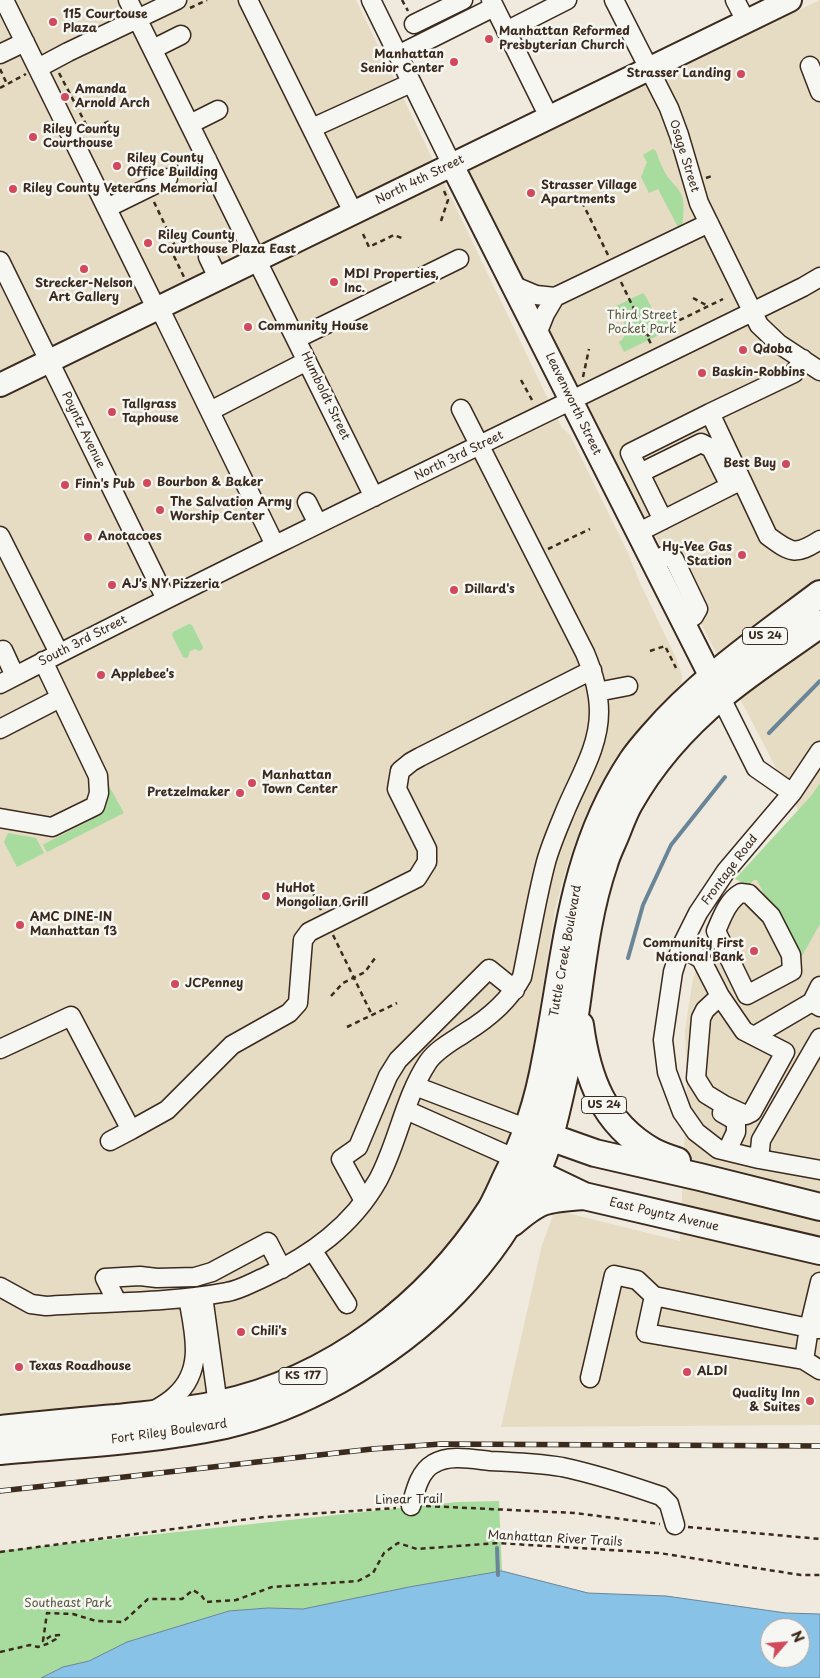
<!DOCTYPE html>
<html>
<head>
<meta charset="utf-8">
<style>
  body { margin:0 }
  #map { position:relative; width:820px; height:1678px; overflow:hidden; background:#efeadd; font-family:"Playpen Sans",sans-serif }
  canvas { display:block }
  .north { position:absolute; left:760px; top:1618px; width:50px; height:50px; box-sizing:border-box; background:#f6f6f2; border:1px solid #aba49d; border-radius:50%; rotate:63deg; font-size:14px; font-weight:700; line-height:20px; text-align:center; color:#3b2a1e }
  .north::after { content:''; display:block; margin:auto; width:18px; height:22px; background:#d1495b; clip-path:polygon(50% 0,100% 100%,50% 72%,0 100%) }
</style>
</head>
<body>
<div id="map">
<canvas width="820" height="1678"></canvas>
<div class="north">N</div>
</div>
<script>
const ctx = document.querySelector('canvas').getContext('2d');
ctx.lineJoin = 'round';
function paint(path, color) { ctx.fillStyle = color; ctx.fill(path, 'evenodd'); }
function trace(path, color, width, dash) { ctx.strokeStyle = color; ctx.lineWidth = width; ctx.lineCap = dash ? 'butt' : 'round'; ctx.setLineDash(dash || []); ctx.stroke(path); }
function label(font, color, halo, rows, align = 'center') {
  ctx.font = font + ' "Playpen Sans",sans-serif'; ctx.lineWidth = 5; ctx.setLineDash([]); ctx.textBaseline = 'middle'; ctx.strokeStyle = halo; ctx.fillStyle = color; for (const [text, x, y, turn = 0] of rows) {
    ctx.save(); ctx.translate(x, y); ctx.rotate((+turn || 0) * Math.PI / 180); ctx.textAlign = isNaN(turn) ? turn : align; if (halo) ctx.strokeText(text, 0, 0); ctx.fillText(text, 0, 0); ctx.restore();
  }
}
paint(new Path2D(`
  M0 0H356L562 428 570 435 629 555 640 583 677 660 682 676 681 688 602 789 576 840 566 869 555 909 531 1060 523 1097 494 1182 471 1221 396 1305 294 1370 201 1398 0 1420Z
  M820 0V1425L501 1427 542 1245 555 1210 680 1241 687 1081 685 1030 693 979 711 925 742 877 799 812 465 170Z`), '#e6dbc3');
paint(new Path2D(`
  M653 149 656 151C659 160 662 168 667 176 672 183 679 188 682 196 685 204 683 219 682 228L679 229 658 189 649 193 641 177 647 162 643 155Z
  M643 293C652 303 652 321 669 318L673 328 624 352 619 342C633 333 621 317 616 306Z
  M189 624 192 625 203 647 202 650 199 651 195 649 190 651 188 657 186 658 183 657 172 635 173 632Z
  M820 783V924L798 963 757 880H754L750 884 744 883 735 879 811 796Z
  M109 786 124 813 47 852 43 845 46 843 93 819 92 815 105 802Z
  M8 833 36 838 44 853 17 867 4 842Z
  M499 1501 502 1571 409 1587 303 1609 268 1608 229 1611 127 1642 89 1661 63 1667 41 1678H0V1551L457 1502Z`), '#a8dc9e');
const water = new Path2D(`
  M502 1571 588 1593 666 1596 786 1613 820 1614V1678H41L63 1667 89 1661 127 1642 229 1611 268 1608 303 1609 409 1587ZM770 1628H800V1658H770Z`);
paint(water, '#88c2e7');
trace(water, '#698597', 1);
trace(new Path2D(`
  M769 733 820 681
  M628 958 643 905 671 845 725 777
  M497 1548 498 1575`), '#698597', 4);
const minor = new Path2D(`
  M4 0 156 308
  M128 0 374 497
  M248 0 353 212
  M371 0 452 165
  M491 0 549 117
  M614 0 669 108 679 135 699 203 759 325 779 344 820 371
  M735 0 746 21
  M414 24 463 0
  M506 31 567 0
  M153 49 181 35
  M0 54 25 42
  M398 55 494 7
  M810 66 820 92
  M38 68 68 52 177 0
  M190 124 218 110
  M312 128 411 83
  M187 168 207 159
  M107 208 168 178
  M208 257 218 278
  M0 261 166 599
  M512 285 536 295 555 297 709 223
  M159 307 275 545
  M537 334 545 314 555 297
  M296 339 459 259
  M803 359 794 373 710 413 768 536C791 553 795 556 820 540
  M210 411 307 361
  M640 473 701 443 711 448 730 486
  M307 502 318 524
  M663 520 630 453 710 413
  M637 533 740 481
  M0 536 59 653
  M652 561 664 556 674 559 698 609 694 616 683 622
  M3 650 15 676
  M0 684C265 547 535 419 803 287L820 277
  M597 692 628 686
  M720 696 756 768 792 793
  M0 729 60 698
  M820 751 792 793 726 871 698 913 681 947 673 972 663 1040 667 1072 682 1112 696 1132 718 1149 759 1159 820 1170
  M0 818 52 827 95 806 99 793 98 776 43 661
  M741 893 749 894 771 916 791 955 792 971 747 995 716 931C722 917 728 900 741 893Z
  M681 947 701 959 720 996 744 1031 785 1052 752 1112 746 1115 724 1105
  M720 996 705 1010 701 1018 696 1078 706 1094 724 1105 722 1113 736 1121V1132L727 1151
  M812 1002 820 986
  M754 1036 812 1002 820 1007
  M0 1049 71 1016 131 1130 167 1110 232 1045 289 1013 298 1003 303 940 309 932 417 878 427 862V849L397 789 400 771 411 762 420 757 592 670
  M415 1086 528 1129
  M406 1110 516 1159
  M110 1141 131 1130
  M759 1159 761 1140 820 1038
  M364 1201 341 1159 358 1147 388 1076 398 1060 489 969 515 990
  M313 1251 347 1304
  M0 1287 31 1304 46 1306C105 1302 169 1303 227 1292 240 1290 253 1282 265 1277 311 1255 352 1226 378 1180 398 1143 404 1098 428 1062 437 1049 453 1041 466 1032 489 1018 509 1001 522 977 530 939 536 900 546 862 551 844 559 826 566 809 579 778 599 747 599 712 599 691 593 672 585 653L461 409
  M203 1296 218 1405 211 1410
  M117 1302 105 1278 140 1276 157 1278 195 1277 212 1272 268 1242 282 1269
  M819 1329 809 1328 820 1282
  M804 1360 809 1328 654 1296 646 1333 804 1360 820 1370
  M590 1378 614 1275 637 1280 654 1296
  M153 1411C160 1407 169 1402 175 1396 205 1370 194 1332 188 1298
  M411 1506C415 1492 419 1472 433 1464 449 1454 472 1459 490 1461 514 1462 538 1463 562 1467 595 1474 629 1485 661 1496L669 1504 675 1525`);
const major = new Path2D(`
  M452 165 719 693
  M0 385 790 0`);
const highway = new Path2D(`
  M580 1025C587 1077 603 1123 652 1151 659 1155 668 1158 677 1161
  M533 1131 595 1153 700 1177 820 1207
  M522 1164 536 1173 584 1196 820 1251
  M512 1223C541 1198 546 1199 583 1196
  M0 1429C39 1425 77 1421 116 1418 151 1414 185 1412 219 1404 332 1380 429 1305 491 1209 496 1200 501 1189 505 1180 526 1139 538 1103 546 1058 567 952 570 855 632 761 638 752 645 744 652 736 700 680 762 638 820 594
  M0 1451C75 1444 151 1441 225 1425 265 1416 303 1400 339 1380 427 1330 493 1265 536 1173 551 1141 557 1107 565 1073 580 1004 581 931 604 864 607 853 612 844 616 834 620 824 624 813 629 804 652 763 685 726 721 696 752 670 787 648 820 624`);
trace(minor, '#3b2a1e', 21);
trace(major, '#3b2a1e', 26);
trace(highway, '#3b2a1e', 30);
trace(new Path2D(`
  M402 0 408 11
  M190 8 207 0
  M0 69 7 84
  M59 73 89 130 110 121
  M0 88 26 74
  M706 178 712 176
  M154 202 175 246 170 248 184 277
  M582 202 609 257
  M441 221 448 200 444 191
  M363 234 369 247 394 235 404 239
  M621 282 651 344
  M693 298 708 306
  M647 336 723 299
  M583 377 589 349
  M521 380 532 400
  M548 549 590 529
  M650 651 665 646 676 668
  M312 891 321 910
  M333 935 372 1015
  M331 996 343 983 365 972 375 958
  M347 1027 397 1003
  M426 1506 575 1513 660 1524
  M688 1527 820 1539
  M0 1552 264 1517 396 1508
  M0 1652 30 1645 38 1647 47 1644 56 1639 59 1635 51 1636 43 1641 47 1613 73 1614 96 1621 123 1622 148 1599H182L193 1590 201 1595 206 1602 236 1600 272 1587 358 1581 373 1573 384 1553 398 1543 417 1549 498 1543 659 1553 801 1575H820`), '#3b2a1e', 2.5, [5, 4]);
trace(minor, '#f6f6f2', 18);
trace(major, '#f6f6f2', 22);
trace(highway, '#f6f6f2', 26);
const rail = new Path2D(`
  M0 1491 372 1449 441 1444 820 1446`);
trace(rail, '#3b2a1e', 5.5);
trace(rail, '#f6f6f2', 4, [11]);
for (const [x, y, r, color] of [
  [53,22,5,"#d1495b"],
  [489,39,5,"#d1495b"],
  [454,62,5,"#d1495b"],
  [741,74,5,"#d1495b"],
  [65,97,5,"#d1495b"],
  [33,137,5,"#d1495b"],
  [117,166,5,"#d1495b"],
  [13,189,5,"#d1495b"],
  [531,193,5,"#d1495b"],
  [148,243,5,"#d1495b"],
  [84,269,5,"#d1495b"],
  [334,282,5,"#d1495b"],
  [248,327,5,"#d1495b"],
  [743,350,5,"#d1495b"],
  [702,373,5,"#d1495b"],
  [112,412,5,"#d1495b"],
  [786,464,5,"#d1495b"],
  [147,483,5,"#d1495b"],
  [65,485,5,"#d1495b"],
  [160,510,5,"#d1495b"],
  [88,537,5,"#d1495b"],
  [742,555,5,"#d1495b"],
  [112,585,5,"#d1495b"],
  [454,590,5,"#d1495b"],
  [101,675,5,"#d1495b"],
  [252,783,5,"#d1495b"],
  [240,793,5,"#d1495b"],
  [266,896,5,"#d1495b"],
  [20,925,5,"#d1495b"],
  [754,951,5,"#d1495b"],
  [175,984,5,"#d1495b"],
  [241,1332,5,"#d1495b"],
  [19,1367,5,"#d1495b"],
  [687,1372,5,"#d1495b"],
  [810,1401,5,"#d1495b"]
]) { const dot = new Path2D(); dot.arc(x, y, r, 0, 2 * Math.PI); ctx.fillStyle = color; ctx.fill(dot); trace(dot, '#f6f6f2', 2); }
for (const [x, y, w] of [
  [765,636,45],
  [604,1105,45],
  [303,1376,48]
]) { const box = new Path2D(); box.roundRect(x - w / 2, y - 8.5, w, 17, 4); ctx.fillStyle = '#f6f6f2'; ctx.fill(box); trace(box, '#3b2a1e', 1); }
label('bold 11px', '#3b2a1e', null, [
  ["US 24",765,636],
  ["US 24",604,1105],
  ["KS 177",303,1376]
]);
label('bold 12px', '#3b2a1e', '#f6f6f2', [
  ["115 Courtouse",63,15],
  ["Plaza",63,29],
  ["Manhattan Reformed",499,32],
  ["Presbyterian Church",499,46],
  ["Manhattan",444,55,"right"],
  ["Senior Center",444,69,"right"],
  ["Strasser Landing",731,74,"right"],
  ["Amanda",75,90],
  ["Arnold Arch",75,104],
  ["Riley County",43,130],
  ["Courthouse",43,144],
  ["Riley County",127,159],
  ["Office Building",127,173],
  ["Strasser Village",541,186],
  ["Apartments",541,200],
  ["Riley County Veterans Memorial",23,189],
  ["Riley County",158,236],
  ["Courthouse Plaza East",158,250],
  ["MDI Properties,",344,275],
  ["Inc.",344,289],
  ["Strecker-Nelson",84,284,"center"],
  ["Art Gallery",84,298,"center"],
  ["Community House",258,327],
  ["Qdoba",753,350],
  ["Baskin-Robbins",712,373],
  ["Tallgrass",122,405],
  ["Taphouse",122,419],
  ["Best Buy",776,464,"right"],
  ["Bourbon & Baker",157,483],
  ["Finn's Pub",75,485],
  ["The Salvation Army",170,503],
  ["Worship Center",170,517],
  ["Anotacoes",98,537],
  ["Hy-Vee Gas",732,548,"right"],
  ["Station",732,562,"right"],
  ["AJ's NY Pizzeria",122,585],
  ["Dillard's",464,590],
  ["Applebee's",111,675],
  ["Manhattan",262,776],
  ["Town Center",262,790],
  ["Pretzelmaker",230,793,"right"],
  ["HuHot",276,889],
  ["Mongolian Grill",276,903],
  ["AMC DINE-IN",30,918],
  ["Manhattan 13",30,932],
  ["Community First",744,944,"right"],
  ["National Bank",744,958,"right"],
  ["JCPenney",185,984],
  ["Chili's",251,1332],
  ["Texas Roadhouse",29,1367],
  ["ALDI",697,1372],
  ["Quality Inn",800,1394,"right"],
  ["& Suites",800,1408,"right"]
], 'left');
label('12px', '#3b2a1e', '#f6f6f2', [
  ["Osage Street",684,156,73],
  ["North 4th Street",420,180,-26],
  ["Humboldt Street",325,396,64],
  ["Leavenworth Street",573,404,64],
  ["Poyntz Avenue",83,430,64],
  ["North 3rd Street",459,456,-26],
  ["South 3rd Street",83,641,-27],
  ["Frontage Road",730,870,-53],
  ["Tuttle Creek Boulevard",566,951,-80],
  ["East Poyntz Avenue",664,1215,13],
  ["Fort Riley Boulevard",169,1432,-8],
  ["Linear Trail",409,1500,-1],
  ["Manhattan River Trails",555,1539,3]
]);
label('12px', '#56563e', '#f6f6f2', [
  ["Third Street",642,316],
  ["Pocket Park",642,330],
  ["Southeast Park",68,1604]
]);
</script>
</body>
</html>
